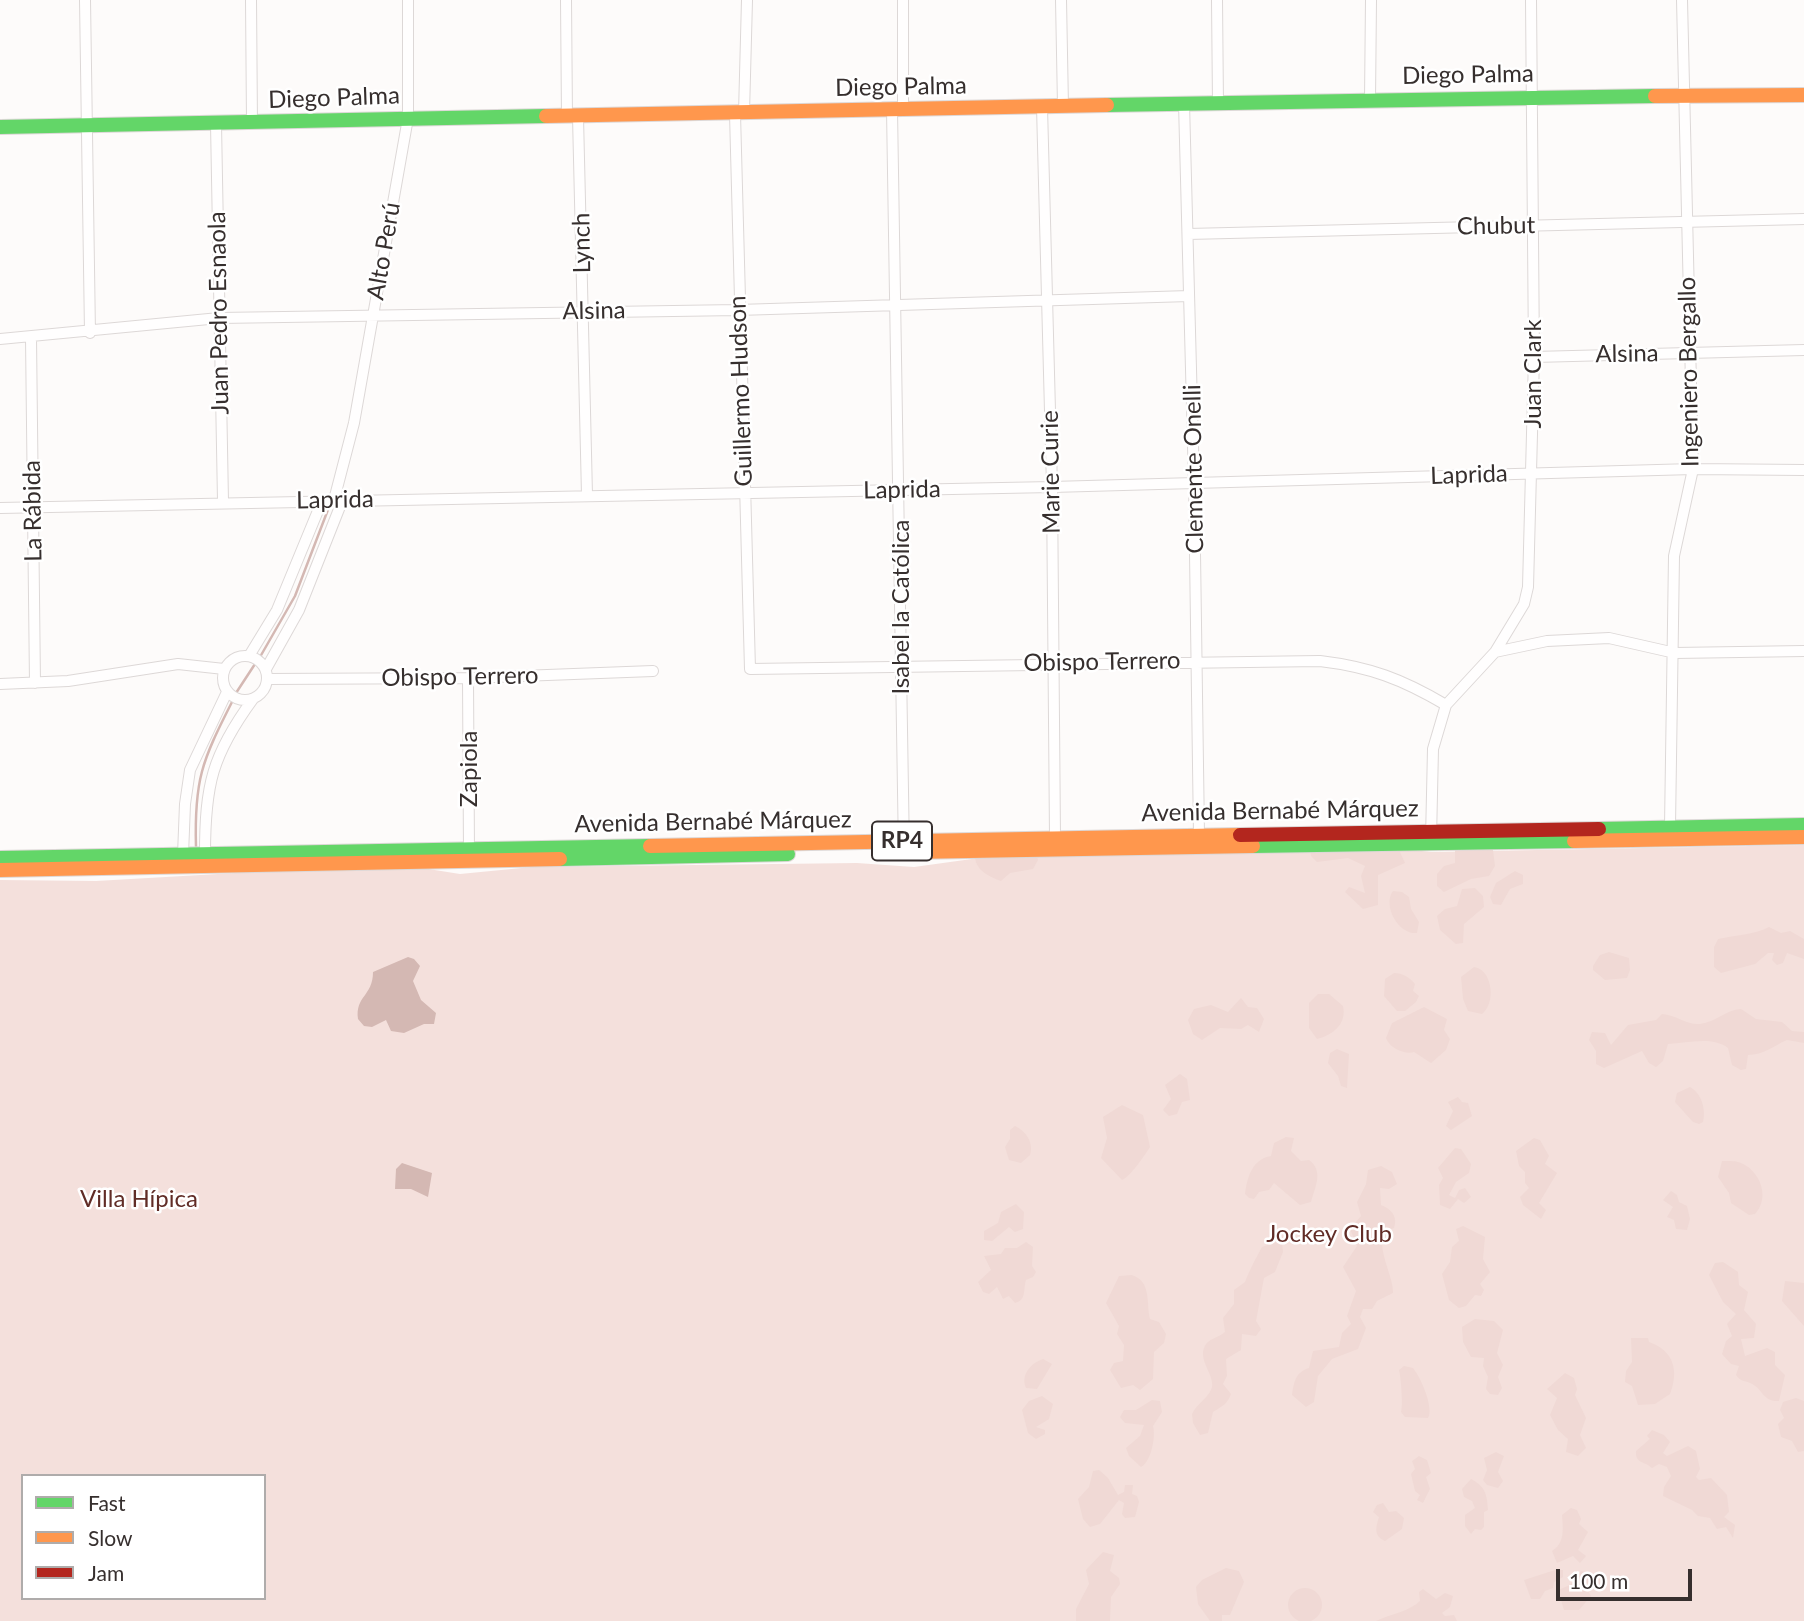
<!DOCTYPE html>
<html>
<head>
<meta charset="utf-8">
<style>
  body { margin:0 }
  #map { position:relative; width:1804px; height:1621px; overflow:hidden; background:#fdfbfa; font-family:Lato,sans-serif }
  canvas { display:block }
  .legend { position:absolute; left:21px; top:1474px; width:245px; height:126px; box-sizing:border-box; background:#fff; border:2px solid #afacab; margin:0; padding:9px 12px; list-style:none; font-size:21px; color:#362f2e }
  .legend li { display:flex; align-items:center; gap:14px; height:35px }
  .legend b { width:35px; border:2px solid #afacab }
  .scale { position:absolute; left:1556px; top:1569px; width:136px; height:32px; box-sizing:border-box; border:4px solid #362f2e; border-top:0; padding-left:9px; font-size:21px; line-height:24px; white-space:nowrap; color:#362f2e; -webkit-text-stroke:5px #fff; paint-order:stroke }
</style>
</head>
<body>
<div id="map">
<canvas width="1804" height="1621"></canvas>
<ul class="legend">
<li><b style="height:9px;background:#63d668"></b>Fast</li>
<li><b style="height:9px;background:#ff974d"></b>Slow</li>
<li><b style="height:9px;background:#b3261e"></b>Jam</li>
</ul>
<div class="scale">100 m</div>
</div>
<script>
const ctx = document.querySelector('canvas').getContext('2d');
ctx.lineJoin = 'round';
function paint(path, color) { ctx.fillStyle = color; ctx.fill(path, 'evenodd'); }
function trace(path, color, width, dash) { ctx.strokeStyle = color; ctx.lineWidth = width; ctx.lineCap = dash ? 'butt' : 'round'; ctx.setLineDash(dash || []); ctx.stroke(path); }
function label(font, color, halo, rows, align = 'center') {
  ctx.font = font + ' Lato,sans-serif'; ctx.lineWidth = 5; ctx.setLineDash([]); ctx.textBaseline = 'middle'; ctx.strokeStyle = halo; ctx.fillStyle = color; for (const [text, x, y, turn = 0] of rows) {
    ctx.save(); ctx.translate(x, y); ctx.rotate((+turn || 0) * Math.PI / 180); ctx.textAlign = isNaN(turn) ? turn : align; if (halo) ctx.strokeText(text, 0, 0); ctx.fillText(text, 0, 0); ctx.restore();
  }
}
paint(new Path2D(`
  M1804 845V1621H0V880L96 881 270 871 422 868 460 874 532 867 857 863 914 867 979 858 1374 846 1431 852ZM23 1476H264V1598H23Z`), '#f4e0dc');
paint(new Path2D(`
  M1455 847 1493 850 1495 866 1489 876 1471 879 1444 892 1437 886V874L1444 866 1455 863Z
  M1310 849 1399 850 1405 863 1378 875V905L1363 909 1345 892 1349 887 1365 893 1361 876 1365 866 1348 858 1317 862 1311 856Z
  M1036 854 1038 860 1033 869 1010 873 1001 881C990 877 976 871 975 857Z
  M1515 871 1523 875V884L1510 889 1501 905 1493 904 1490 897 1496 883Z
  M1475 888 1483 896 1484 907 1464 924 1463 943 1456 944 1440 930 1437 916 1445 909 1457 906 1462 889Z
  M1393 891 1402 892 1409 897 1411 909 1419 922 1417 933C1399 935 1382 906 1393 891Z
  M1769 927 1781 933 1790 931 1804 939V959L1787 953 1783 963 1777 965 1772 960 1774 953H1768L1755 964 1721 973 1714 967V947L1718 939C1736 935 1753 935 1769 927Z
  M1609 952 1629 958 1630 970 1627 978 1605 980 1593 970V966L1600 955Z
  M1474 967C1493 970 1496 1003 1482 1014L1468 1011 1463 999 1461 977Z
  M1394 973C1403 973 1409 977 1415 984L1413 991 1419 996 1416 1002 1405 1011H1397L1384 996 1385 979Z
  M1329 994 1343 1006C1347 1024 1333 1035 1317 1039L1309 1028V1003L1318 994Z
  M1241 998 1248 1007 1257 1008 1264 1019 1259 1032 1248 1025 1241 1029 1220 1028 1202 1040 1193 1034 1188 1020 1194 1009 1211 1005 1228 1012Z
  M1424 1007 1447 1019 1444 1030 1450 1039 1446 1050 1431 1063 1414 1052C1405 1055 1389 1048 1386 1038L1392 1023Z
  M1741 1009 1756 1019 1782 1022 1792 1031 1804 1032V1043L1787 1040C1773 1046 1764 1055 1748 1055L1746 1069 1741 1070 1732 1065 1728 1048C1712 1036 1688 1043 1668 1044L1663 1061 1656 1067 1649 1063 1642 1051 1604 1068 1596 1064V1051L1589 1040 1592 1032 1605 1033 1611 1045 1628 1025 1656 1020 1662 1014C1676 1015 1687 1025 1700 1024 1716 1022 1725 1010 1741 1009Z
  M1337 1049 1349 1054 1347 1088 1341 1086 1338 1076 1328 1063 1330 1053Z
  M1180 1074 1187 1079 1190 1100 1182 1102 1177 1114 1169 1116 1163 1110 1171 1099 1165 1085Z
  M1690 1087C1702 1094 1706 1109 1703 1122L1699 1124 1693 1122 1675 1102 1677 1093Z
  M1458 1097 1462 1102 1468 1103 1472 1116 1451 1130 1446 1126 1453 1111 1448 1102Z
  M1122 1105 1143 1115 1150 1147C1145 1155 1130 1177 1122 1180L1101 1158 1107 1138 1103 1117Z
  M1015 1126C1026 1131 1034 1143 1030 1155L1021 1163 1009 1160 1005 1147 1010 1139V1130Z
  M1286 1137 1294 1138 1291 1151 1301 1161 1309 1160C1324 1171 1315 1187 1311 1202L1300 1205 1274 1183 1269 1190 1259 1192 1254 1199 1249 1198 1245 1194C1247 1178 1252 1159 1271 1156L1274 1143Z
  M1534 1138 1540 1140 1549 1156 1545 1164 1557 1173 1539 1203 1546 1210 1541 1219 1523 1205 1520 1197 1529 1188 1525 1183V1172L1519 1166 1516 1151Z
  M1455 1148 1461 1149 1471 1164 1469 1173 1456 1182 1449 1195 1455 1198 1459 1190 1465 1188 1471 1197 1464 1203 1458 1199 1450 1209 1440 1205 1439 1185 1443 1178 1438 1168Z
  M1722 1161C1729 1161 1738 1160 1745 1165 1762 1175 1769 1199 1755 1214L1749 1215 1731 1203 1729 1193 1718 1177Z
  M1381 1166 1392 1172 1397 1184 1389 1189 1380 1188 1381 1205C1391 1209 1398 1216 1394 1228L1386 1231C1374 1246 1394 1276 1393 1293L1377 1301 1372 1309H1363L1360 1317 1366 1328 1358 1349 1332 1359 1318 1376 1314 1402 1306 1407 1292 1395C1294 1381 1296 1372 1309 1368L1313 1351 1339 1347 1342 1333 1351 1324 1347 1316 1356 1291 1343 1267 1357 1246 1350 1229 1361 1216 1357 1202 1366 1184 1368 1170Z
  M1671 1191 1677 1195 1679 1202 1687 1206 1690 1219 1687 1230 1676 1229 1674 1220 1667 1217 1673 1207 1663 1200Z
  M1016 1204 1024 1212 1023 1229 1015 1232 1009 1227 992 1241 984 1240V1231L998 1223 1001 1212Z
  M1463 1226 1485 1237 1483 1259 1490 1272 1480 1284 1484 1290 1481 1296 1475 1295 1466 1306 1459 1308 1449 1300 1442 1274 1450 1262 1452 1247 1459 1241 1456 1229Z
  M1278 1241 1282 1243 1283 1252 1275 1272 1264 1278 1256 1321 1261 1329 1256 1336 1242 1334 1241 1350 1226 1359 1227 1376 1223 1384 1231 1394C1227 1405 1222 1406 1213 1412L1208 1433 1200 1435 1193 1423 1192 1414C1196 1404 1210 1397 1212 1387 1214 1373 1196 1359 1206 1344 1211 1338 1219 1337 1225 1332L1223 1318 1234 1304V1290L1245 1282C1250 1269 1255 1260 1262 1247Z
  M1026 1242 1033 1247 1032 1266 1036 1272 1033 1277 1026 1280C1023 1289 1027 1300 1015 1303L1009 1296 1003 1299 997 1287 989 1294 983 1292 978 1282 991 1270 984 1256 1001 1254 1005 1248H1017Z
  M1723 1262 1738 1272 1739 1285 1748 1292 1744 1310 1756 1324 1754 1338 1741 1339 1745 1356 1767 1348 1775 1352V1365L1785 1375 1779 1401C1762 1402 1763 1388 1750 1383 1743 1380 1741 1382 1736 1375L1739 1366 1731 1364 1722 1354 1726 1341 1732 1336 1727 1324 1736 1314 1723 1302 1709 1275 1715 1263Z
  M1132 1275C1152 1282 1146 1303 1150 1319L1159 1322 1166 1334 1164 1343 1154 1352 1153 1379 1140 1390 1133 1385 1121 1388 1110 1370 1114 1363 1123 1361 1124 1345 1117 1334 1119 1326 1106 1303 1119 1276Z
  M1785 1281 1804 1283V1326L1782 1301Z
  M1475 1319 1494 1321 1503 1330 1497 1353 1503 1365 1498 1377 1502 1388 1498 1395 1490 1394 1486 1389 1488 1377 1483 1366 1484 1358 1471 1357 1463 1342 1462 1327Z
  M1631 1338H1648L1649 1342C1674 1351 1679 1370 1670 1394L1655 1404 1638 1405 1632 1386 1625 1382 1626 1371 1632 1362Z
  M1043 1359 1052 1364 1037 1389 1026 1388C1020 1375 1031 1363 1043 1359Z
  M1404 1366 1413 1368C1421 1378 1434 1407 1428 1418L1405 1417 1401 1412C1403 1405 1401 1377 1399 1370Z
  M1565 1373 1574 1378 1577 1389 1575 1395 1586 1418 1580 1435 1586 1448 1578 1456 1566 1452 1568 1439 1558 1430 1550 1415 1557 1398 1547 1389Z
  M1042 1396 1053 1404 1049 1419 1036 1427 1045 1430V1434L1036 1439 1028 1433 1022 1410 1029 1401Z
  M1796 1398 1804 1401V1451L1798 1452 1792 1441 1781 1437 1778 1424 1784 1418 1780 1410 1783 1402Z
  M1152 1400 1160 1401 1162 1412 1153 1426C1156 1437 1151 1462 1141 1467L1129 1456 1126 1448 1140 1436 1144 1425 1125 1423 1120 1417 1124 1410H1136Z
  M1652 1430 1664 1435 1670 1442 1663 1453 1667 1456 1688 1446 1696 1451 1700 1469 1696 1477 1699 1480 1711 1478 1727 1495 1729 1512 1724 1517 1735 1525 1733 1538 1726 1527 1717 1529 1710 1518 1698 1516 1692 1510 1663 1496 1664 1487 1671 1476 1667 1467 1659 1464 1652 1468C1645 1461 1635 1464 1636 1451L1650 1439 1647 1436Z
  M1496 1452 1504 1456 1498 1472 1503 1481 1498 1488 1487 1485 1483 1480 1487 1470 1484 1458Z
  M1419 1456 1427 1460 1431 1473 1426 1477 1430 1489 1423 1503 1417 1500 1420 1495 1415 1491 1411 1474 1415 1469 1412 1461Z
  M1099 1470 1108 1478 1118 1495 1124 1492 1125 1485H1133L1132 1494 1137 1496 1139 1502 1135 1517 1125 1518 1122 1514 1124 1503 1119 1500 1100 1524 1090 1527 1083 1519 1078 1499 1089 1487 1093 1471Z
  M1471 1479C1486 1487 1487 1495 1488 1510L1484 1512V1527L1481 1530 1475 1529 1471 1534 1465 1526V1515L1475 1508 1472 1501 1464 1497 1462 1489Z
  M1383 1503 1389 1512 1396 1511 1404 1518 1402 1529 1385 1541C1373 1536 1376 1527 1379 1517L1373 1512 1377 1505Z
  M1571 1508 1577 1510 1581 1519 1579 1524 1588 1532 1578 1550 1586 1556 1580 1563 1573 1556 1557 1563 1552 1551C1565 1543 1563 1529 1562 1515Z
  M1103 1552 1114 1555 1110 1571 1119 1578 1120 1584 1111 1597 1110 1621H1076V1609L1089 1584 1086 1570Z
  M1226 1568 1239 1571 1244 1582 1230 1615H1222V1621H1210L1198 1604 1196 1587 1202 1580Z
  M1555 1570H1563V1577L1554 1582 1553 1588 1545 1591 1540 1599H1531L1524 1580Z
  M1581 1571 1588 1573 1592 1579 1582 1589 1588 1591 1591 1596 1579 1610H1564L1558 1590 1570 1585Z
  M1288 1605a17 17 0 1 1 34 0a17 17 0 1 1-34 0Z
  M1423 1589 1436 1599 1445 1593 1453 1596 1450 1607 1442 1613 1445 1616 1454 1615 1457 1621H1376C1391 1614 1410 1611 1420 1601L1419 1592Z`), '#f0d9d5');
paint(new Path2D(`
  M408 957 414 959 420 966 413 981 421 1000 436 1013 434 1024H424L404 1033 391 1031 386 1020 372 1027 364 1026 358 1019C355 996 373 996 373 972Z
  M402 1163 432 1173 428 1197 411 1189H395L396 1169Z`), '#d4b8b3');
trace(new Path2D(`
  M260 657 295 596 329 507
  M236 693 255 664
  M196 847C194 780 202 761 232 702`), '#d4b8b3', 2.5);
const street = new Path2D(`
  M85 0 90 333
  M251 0 252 123
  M566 0 567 117
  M1061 0 1063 106
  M1217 0 1218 104
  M1370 100 1371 0
  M1184 103 1194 483 1199 835
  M1042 107 1052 487 1055 837
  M892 110 904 852
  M903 110V0
  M744 113 747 0
  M735 114 750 669 1320 661C1370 667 1402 679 1446 705
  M578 117 587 495
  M216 124 223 501
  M1188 234 1804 219
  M31 338 35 683
  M0 339 219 318 738 310 1189 296
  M1534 357 1804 350
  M334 500 354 423 408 118V0
  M0 508 1052 487 1693 469 1804 470
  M1495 652 1547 641 1609 638 1675 653 1804 651
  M223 678a22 22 0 1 1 44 0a22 22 0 1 1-44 0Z
  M249 656 277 610 322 501
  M266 669 299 610 343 499
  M468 678 469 854
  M267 679 468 678 653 671
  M0 684 68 681 178 664 224 669
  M1670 826 1674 556 1693 469 1682 0
  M1431 839 1433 749 1446 705 1495 652 1524 604 1528 587 1534 357 1531 0
  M205 854C205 785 212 755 253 699
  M183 855 185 804 190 770 227 692`);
const fast = new Path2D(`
  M1107 105 1655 96
  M0 127 546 116
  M1599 829 1804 825
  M1253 846 1574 841
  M0 858 650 846
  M560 859 788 854`);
const slow = new Path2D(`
  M1655 96 1804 95
  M546 116 1107 105
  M1574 841 1804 837
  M650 846 1240 835
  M912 852 1253 846
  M0 870 560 859`);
const jam = new Path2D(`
  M1240 835 1599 829`);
trace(street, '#ddd8d7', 12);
trace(fast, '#ddd8d7', 16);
trace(slow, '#ddd8d7', 16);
trace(jam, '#ddd8d7', 16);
trace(street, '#fffefe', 10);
trace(fast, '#63d668', 14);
trace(slow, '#ff974d', 14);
trace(jam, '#b3261e', 14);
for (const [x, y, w] of [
  [902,841,60]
]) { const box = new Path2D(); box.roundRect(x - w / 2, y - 19.5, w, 39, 5); ctx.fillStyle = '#fff'; ctx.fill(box); trace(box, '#362f2e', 2); }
label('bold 23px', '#362f2e', null, [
  ["RP4",902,841]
]);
label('24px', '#362f2e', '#fff', [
  ["Diego Palma",1468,75,-1],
  ["Diego Palma",901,87,-1],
  ["Diego Palma",334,98,-2],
  ["Chubut",1496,226,-1],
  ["Lynch",582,243,-91],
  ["Alto Perú",384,251,-80],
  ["Alsina",594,311,-1],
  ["Juan Pedro Esnaola",219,313,-91],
  ["Alsina",1627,354,-1],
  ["Ingeniero Bergallo",1689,372,-91],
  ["Juan Clark",1533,374,-90],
  ["Guillermo Hudson",741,391,-92],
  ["Clemente Onelli",1194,469,-91],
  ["Marie Curie",1051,472,-91],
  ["Laprida",1469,475,-2],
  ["Laprida",902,490,-1],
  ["Laprida",335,500,-1],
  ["La Rábida",33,511,-91],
  ["Isabel la Católica",901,607,-90],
  ["Obispo Terrero",1102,662,-1],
  ["Obispo Terrero",460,677,-1],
  ["Zapiola",469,769,-90],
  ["Avenida Bernabé Márquez",1280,811,-1],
  ["Avenida Bernabé Márquez",713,822,-1]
]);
label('24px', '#612c26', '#fff', [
  ["Villa Hípica",139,1199],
  ["Jockey Club",1329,1234]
]);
</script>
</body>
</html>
